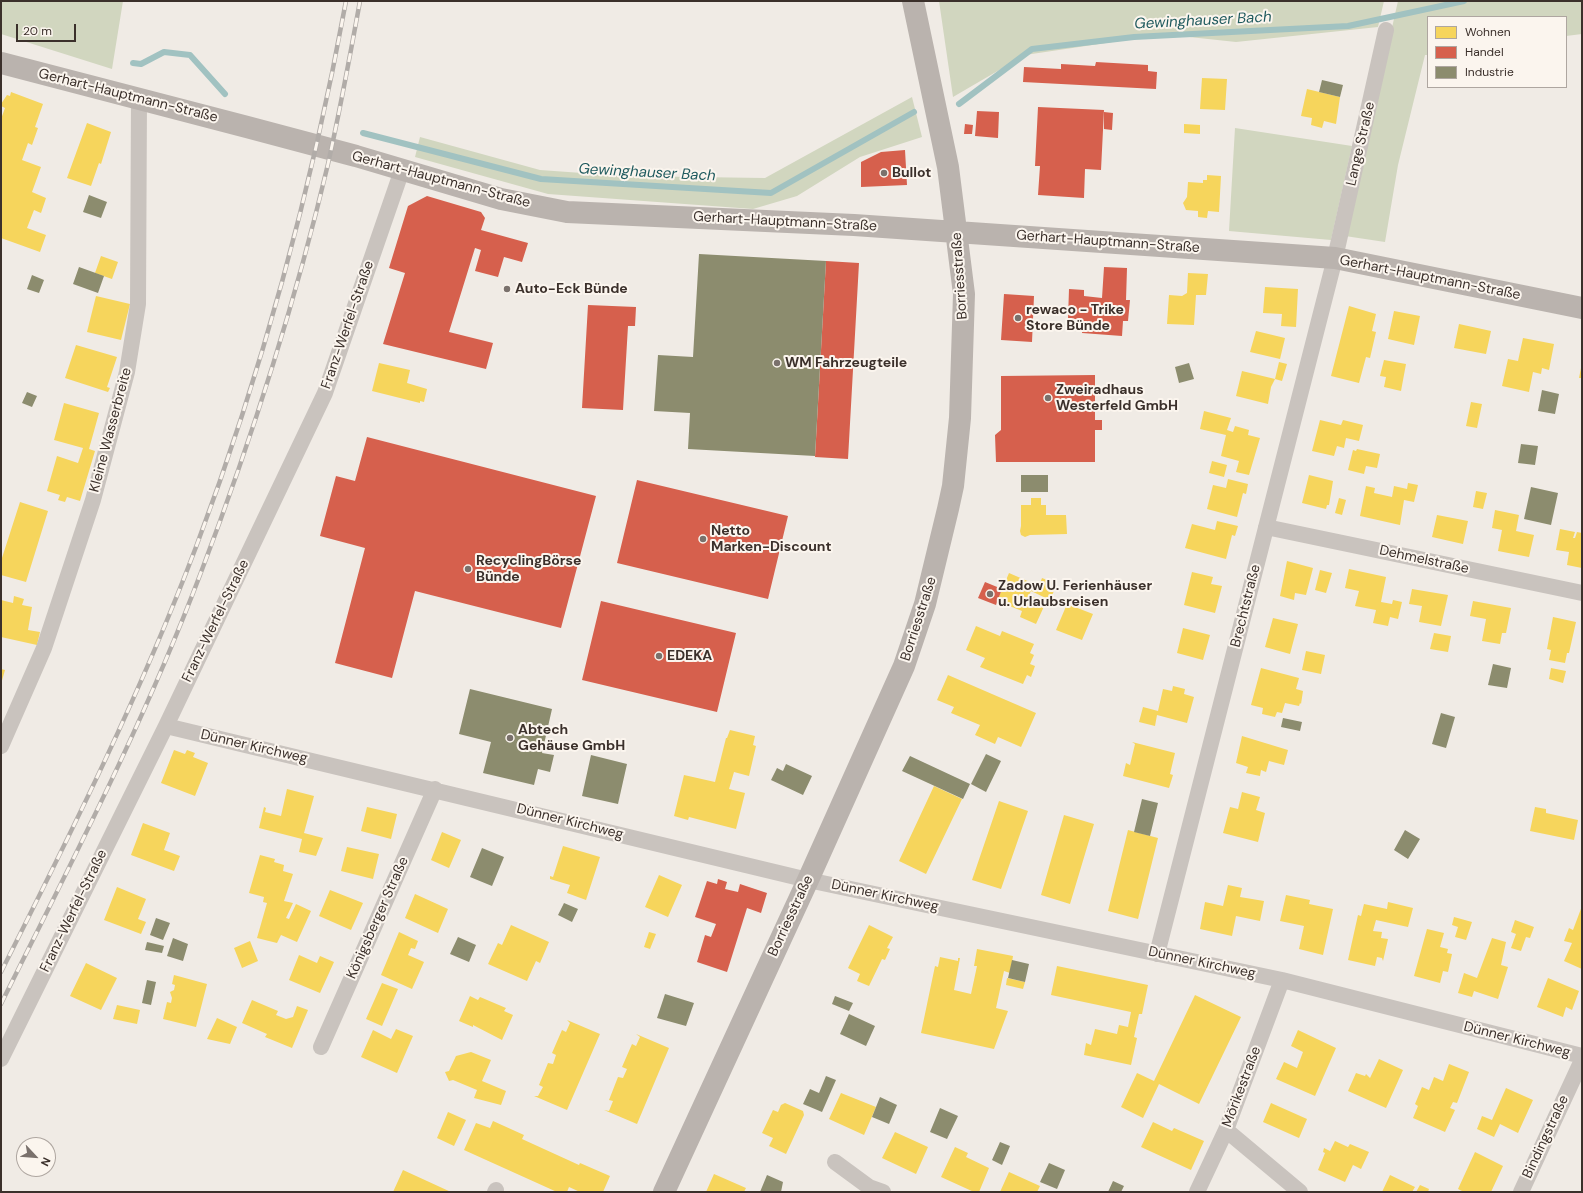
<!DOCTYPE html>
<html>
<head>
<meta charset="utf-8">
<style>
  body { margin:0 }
  #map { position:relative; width:1583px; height:1193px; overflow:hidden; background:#f0ebe5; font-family:"DM Sans",sans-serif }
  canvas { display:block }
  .frame { position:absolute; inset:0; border:2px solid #3b302b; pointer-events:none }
  .legend { position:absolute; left:1427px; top:16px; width:140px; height:72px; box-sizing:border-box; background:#fbf5ee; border:1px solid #aea6a0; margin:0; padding:5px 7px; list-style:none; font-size:12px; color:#3b302b }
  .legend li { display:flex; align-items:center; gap:8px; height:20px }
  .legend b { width:20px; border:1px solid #aea6a0 }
  .north { position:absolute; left:16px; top:1137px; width:40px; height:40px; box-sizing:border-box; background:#fbf5ee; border:1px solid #aea6a0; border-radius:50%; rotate:116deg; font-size:11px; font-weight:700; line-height:16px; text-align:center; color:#3b302b }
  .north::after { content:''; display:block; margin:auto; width:14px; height:18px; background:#7a716c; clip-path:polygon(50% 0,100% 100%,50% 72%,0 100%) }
  .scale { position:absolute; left:16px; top:24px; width:60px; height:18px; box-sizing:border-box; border:2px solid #3b302b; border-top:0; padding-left:5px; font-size:12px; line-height:14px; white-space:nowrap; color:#3b302b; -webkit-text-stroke:3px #fbf5ee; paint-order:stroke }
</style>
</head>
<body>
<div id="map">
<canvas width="1583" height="1193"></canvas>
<div class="frame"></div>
<ul class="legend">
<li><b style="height:11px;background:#f6d55c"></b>Wohnen</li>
<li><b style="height:11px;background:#d6604d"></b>Handel</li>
<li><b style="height:11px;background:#8c8c6e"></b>Industrie</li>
</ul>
<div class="north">N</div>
<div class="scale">20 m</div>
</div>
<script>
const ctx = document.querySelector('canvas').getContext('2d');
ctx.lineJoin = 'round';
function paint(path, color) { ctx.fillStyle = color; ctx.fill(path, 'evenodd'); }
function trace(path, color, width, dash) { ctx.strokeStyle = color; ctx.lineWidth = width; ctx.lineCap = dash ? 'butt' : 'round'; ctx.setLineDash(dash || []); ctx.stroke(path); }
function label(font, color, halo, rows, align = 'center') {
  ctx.font = font + ' "DM Sans",sans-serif'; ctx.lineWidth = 4; ctx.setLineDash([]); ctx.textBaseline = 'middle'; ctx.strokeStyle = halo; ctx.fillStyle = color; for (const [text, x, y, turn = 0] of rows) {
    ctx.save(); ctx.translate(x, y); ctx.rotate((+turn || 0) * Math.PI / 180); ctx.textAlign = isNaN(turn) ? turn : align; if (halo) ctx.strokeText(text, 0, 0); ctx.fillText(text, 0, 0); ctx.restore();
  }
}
paint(new Path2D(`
  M1 1H123L112 69 1 34Z
  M939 1H1384L1378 27 1236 42 1180 36 1133 39 1025 55 953 97Z
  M1398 1H1582V34L1566 36V17H1428V55H1425L1398 165 1385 242 1345 236Z
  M912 97 922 137 860 157 797 196 753 209 548 194 415 157 420 137 540 170 624 176 765 178Z
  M1235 128 1352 146 1331 240 1229 231Z`), '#d1d6bf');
paint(new Path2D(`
  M1202 78 1227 79 1225 110 1200 109Z
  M1307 89 1340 97 1336 124 1324 121 1322 128 1311 125 1312 118 1301 116Z
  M11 92 43 104 35 127 38 128 32 145 28 143 22 160 41 167 32 192 46 198 41 213 34 210 27 228 46 235 40 252 1 238V119L5 108 1 106V104L7 95 10 96Z
  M87 123 111 132 101 164 99 163 91 186 67 178Z
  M1184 124 1200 125V134L1184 133Z
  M1207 175 1221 176 1219 212 1208 211 1207 218 1198 217V211L1186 210 1183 203 1187 197 1188 182 1203 183V180H1207Z
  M101 256 118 262 112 279 95 273Z
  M1188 273 1208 274 1206 295H1196L1194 325 1167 324 1169 295 1182 296 1187 293Z
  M1265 287 1298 289 1296 327 1281 326 1282 314 1263 313Z
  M96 296 130 304 121 340 87 332Z
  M1349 306 1376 314 1372 331 1376 332 1370 358 1366 357 1359 383 1331 376Z
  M1394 311 1420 316 1414 345 1388 339Z
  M1459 324 1491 331 1486 354 1454 348Z
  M1256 331 1285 338 1280 359 1250 352Z
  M1523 338 1554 344 1549 370 1542 368 1541 374 1533 372 1529 392 1502 386 1508 359 1518 361Z
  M76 345 117 357 107 387 110 388 108 392 65 378Z
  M1384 360 1406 364 1401 391 1384 387 1386 377 1380 376Z
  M1279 362 1287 364 1282 381 1275 379Z
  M379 363 410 370 407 383 427 389 424 402 420 401V403L372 391Z
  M1581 368H1582V378H1579Z
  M1242 371 1275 379 1271 387 1268 404 1236 396Z
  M1471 402 1482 404 1477 428 1466 426Z
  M64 403 99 413 89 449 95 451 80 501 67 497 65 502 58 500 60 495 47 491 57 456 78 463 83 448 54 440Z
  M1204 411 1231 418 1227 430 1233 432 1235 426 1249 430 1248 435 1260 438 1249 475 1236 472 1239 461 1221 456 1226 435 1200 429Z
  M1320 420 1341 425 1343 420 1363 425 1359 441 1346 438 1344 448 1337 446 1334 456 1312 451Z
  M1357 449 1380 454 1377 468 1366 466 1364 474 1348 470 1353 450 1356 451Z
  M1212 461 1227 465 1224 477 1209 473Z
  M1309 475 1333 481 1329 505H1327L1326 509 1302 503Z
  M1228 479 1248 484 1246 494 1243 493 1237 517 1207 509 1213 485 1226 488Z
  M1408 483 1418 485 1414 502 1404 500 1400 525 1360 516 1366 486 1375 488 1374 493 1392 497 1394 486 1407 489Z
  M1476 491 1487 493 1483 509 1473 507Z
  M1031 498H1041V505H1046V515H1066L1067 534 1030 535 1025 537 1021 535 1020 531 1021 526V505H1031Z
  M1339 498 1346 500 1342 515 1335 513Z
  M20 502 48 511 26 582 1 575V561Z
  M1495 510 1519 515 1516 531 1534 535 1529 557 1498 551 1502 530 1492 528Z
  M1437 515 1468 521 1463 544 1432 537Z
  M1217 521 1238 526 1235 536 1232 535 1226 559 1185 548 1192 524 1215 530Z
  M1560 529 1575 532 1573 538H1575L1577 532 1582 533V568L1567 565 1569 552 1556 550Z
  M1287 561 1313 568 1306 595 1295 593 1294 600 1280 596Z
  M1349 569 1386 577 1381 602 1392 604 1393 600 1402 602 1398 619 1390 617 1388 626 1373 623 1376 610 1355 606 1359 591 1345 588Z
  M1320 570 1332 573 1326 593 1315 590Z
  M1192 572 1213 577 1211 584 1222 586 1215 613 1184 605Z
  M1009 573 1039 586 1042 578 1057 584 1050 600 1031 591 1029 595 1046 602 1036 624 1020 617 1022 611 997 601Z
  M1412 589 1448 595 1441 626 1419 622 1422 606 1409 604Z
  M14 596 24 599 22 605 32 607 28 630 40 632 37 645 1 637V600L13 603Z
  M1473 601 1511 608 1506 633H1502L1500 644 1482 641 1486 619 1470 616Z
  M1067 604 1093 614 1082 640 1056 630Z
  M1553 617 1576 622 1569 653H1567L1565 663 1549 660 1551 650 1547 649Z
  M1273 618 1298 624 1290 654 1265 647Z
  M976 626 1000 636 1002 631 1034 644 1030 653 1034 655 1030 664 1035 666 1031 677 1027 675 1023 684 980 667 985 658 966 650Z
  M1183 628 1210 635 1203 660 1177 653Z
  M1434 633 1451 636 1448 652 1430 649Z
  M1306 651 1325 655 1321 674 1302 670Z
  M1261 668 1299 678 1296 689 1303 691 1301 704 1300 703 1299 706 1285 703 1282 713 1277 712 1275 717 1262 714 1263 708 1251 705Z
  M1551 668 1566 671 1563 683 1549 679Z
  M1 669 5 670 1 684Z
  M948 675 1036 713 1021 747 998 737 995 744 975 735 980 725 951 713 954 707 937 700Z
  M1173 686 1185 689 1184 694 1194 697 1187 723 1157 715 1155 726 1139 722 1143 707 1158 711 1163 689 1172 691Z
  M730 730 755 736 753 745 756 746 749 776 734 772 729 789 745 793 736 829 689 817 688 820 674 816 684 775 715 782 726 738H727Z
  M1242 736 1288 750 1284 765 1269 761 1266 772 1261 770 1260 776 1246 773 1248 767 1236 763Z
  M1132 742 1175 753 1170 774 1173 775 1169 788 1123 776 1126 763 1130 765 1135 744Z
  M174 750 185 754 187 750 195 753 193 757 208 763 195 796 161 783Z
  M934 786 962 799 926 874 899 861Z
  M287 789 314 796 304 833 323 838 316 856 299 852 302 839 259 828 264 807 266 808 265 812 281 816Z
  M1242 792 1260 797 1256 810 1265 813 1258 842 1223 833 1230 807 1238 809Z
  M999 801 1028 811 1001 889 972 880Z
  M367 807 397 814 391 839 361 831Z
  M1535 807 1546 809V813L1578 820 1574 840 1530 831Z
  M1064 815 1094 824 1070 904 1041 895Z
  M143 823 170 833 164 850 180 856 174 871 131 855Z
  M1128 830 1158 838 1138 919 1108 911Z
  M442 832 461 840 449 868 431 860Z
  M563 846 600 857 586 900 567 893 570 885 550 879V876L553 877Z
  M347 847 379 854 373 879 341 871Z
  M260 855 275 859 274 862 284 865 283 871 293 874 284 901 293 903 286 918 289 919 296 904 311 911 297 942 281 935 277 943 257 938 267 903 263 902 264 897 249 893Z
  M659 875 682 885 668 917 645 907Z
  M1228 885 1242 888 1240 897 1264 901 1260 921 1236 916 1232 936 1200 929 1205 902 1223 906Z
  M117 887 146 899 138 919 146 922 141 934 104 920Z
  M330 890 363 903 351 930 319 916Z
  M415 894 448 909 438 933 405 918Z
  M1286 895 1310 900 1309 904 1333 909 1323 955 1299 949 1304 926 1280 921Z
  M1388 902 1413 908 1408 927 1376 920 1373 931 1382 932 1381 938 1388 939 1383 961 1382 958 1377 957 1375 966 1348 960 1358 915 1361 916 1364 904 1387 909Z
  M1582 906V969L1564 961 1572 943 1564 941 1569 928 1573 930Z
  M1454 917 1472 922 1466 940 1455 937 1458 927 1452 925Z
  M1515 920 1534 927 1530 938 1526 937 1521 951 1511 948 1516 934 1511 932Z
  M511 925 549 942 540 963 536 961 527 981 488 964 498 943 502 945Z
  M869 925 893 937 887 948 890 949 885 960 882 959 869 986 857 981 860 974 848 968Z
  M1427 929 1444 933 1440 947 1448 949 1447 953 1452 954 1448 972 1443 971 1440 983 1414 976Z
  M399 932 418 941 415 949 411 948 408 955 424 962 412 989 381 975Z
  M649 932 656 934 650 949 644 947Z
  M1492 938 1506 942 1501 965 1508 967 1498 999 1474 991 1472 997 1458 993 1464 973 1477 978Z
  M250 941 258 961 242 968 234 948Z
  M977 949 1013 956 1010 973 1004 971 996 1008 1008 1011 994 1049 921 1033 935 966 938 967 940 957 958 961V958H960L954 990 971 994 977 966H974Z
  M299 955 317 963 320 956 334 962 320 993 289 980Z
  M86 963 117 978 101 1010 70 996Z
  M1057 966 1148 985 1142 1014H1139L1134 1037 1137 1038 1131 1065 1084 1055 1086 1043 1091 1045 1095 1029 1117 1034 1119 1025 1128 1027 1131 1012 1051 995Z
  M174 975 207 984 196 1027 163 1019 167 1002 171 1003 172 998 170 992 174 990 175 985 172 984Z
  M1007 978 1025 982 1023 989 1006 985Z
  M1548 978 1579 991 1572 1010 1566 1007 1563 1017 1537 1007Z
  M382 983 398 989 382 1026 366 1019Z
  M1195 995 1241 1017 1199 1104 1159 1084 1143 1118 1121 1107 1137 1073 1154 1081Z
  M470 996 478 1000 480 997 506 1008 504 1011 513 1015 502 1040 473 1025V1027L459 1021Z
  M252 1000 278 1011 276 1015 286 1019 293 1017 297 1006 308 1010 292 1048 265 1037 267 1034 242 1023Z
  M117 1005 140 1010 137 1024 113 1019Z
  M217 1018 237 1027 230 1044 207 1039Z
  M567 1020 600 1034 567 1110 534 1096H538L543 1087 539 1085 548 1063 553 1064 556 1055 552 1053 562 1030 566 1032 570 1023Z
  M396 1029 413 1036 397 1073 361 1057 373 1030 391 1039Z
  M1298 1030 1336 1048 1315 1096 1276 1079 1284 1062 1297 1068 1303 1052 1291 1046Z
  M636 1034 669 1048 637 1124 604 1110 609 1111 613 1101 609 1100 618 1077 623 1078 627 1069 622 1067 632 1044 636 1046 640 1037Z
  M471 1052 491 1060 482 1081 506 1091 501 1105 474 1098 477 1090 453 1080 449 1081 445 1072 449 1071 456 1056Z
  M1379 1059 1403 1070 1386 1108 1348 1091 1356 1073 1365 1076 1366 1074 1370 1078Z
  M1449 1064 1469 1072 1457 1103 1453 1102 1450 1108 1455 1110 1445 1132 1413 1118 1418 1106 1415 1104 1422 1087 1429 1090 1434 1077 1443 1081Z
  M1506 1088 1533 1100 1518 1133 1500 1124 1494 1137 1477 1129 1482 1116 1492 1120Z
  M841 1093 876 1107 864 1135 829 1119Z
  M785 1103 803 1111 804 1115 786 1154 769 1146 773 1138 762 1133 773 1110 778 1112 781 1105Z
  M1271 1103 1307 1119 1299 1138 1263 1122Z
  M448 1112 466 1120 454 1146 437 1138Z
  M493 1121 524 1135 522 1139 579 1165 580 1163 610 1176 603 1192H580L569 1187 567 1192H557L464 1150 476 1123 490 1128Z
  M1153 1122 1172 1131 1174 1128 1204 1141 1191 1170 1141 1147Z
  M895 1132 928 1147 916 1174 882 1158Z
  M1335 1141 1348 1147 1350 1144 1369 1152 1361 1169 1353 1165 1345 1182 1318 1170 1325 1153 1323 1152 1324 1148 1330 1151Z
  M955 1147 968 1153 966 1157 989 1168 979 1192H974L941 1177Z
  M1475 1152 1503 1166 1491 1192H1464L1458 1189Z
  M403 1170 451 1192H393Z
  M1009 1172 1040 1186 1037 1192H1000Z
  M714 1174 746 1188 744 1192H706Z
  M1390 1175 1415 1187 1412 1192H1382Z
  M1420 1185 1429 1189 1428 1192H1416Z`), '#f6d55c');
paint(new Path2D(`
  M1096 62 1148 65V71L1157 72 1156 89 1023 82 1024 67 1061 69V64L1095 66Z
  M1038 107 1104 110 1101 170 1085 169 1084 198 1038 195 1040 166H1035Z
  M977 111 999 112 998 138 975 136Z
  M1104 112 1113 113 1112 130 1104 129Z
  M965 124 973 125 972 134H964Z
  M905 150 907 185 861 187V162L881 152Z
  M427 196 481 212 485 218 481 230 528 243 522 262 504 257 498 277 475 271 481 250 475 248 449 332 493 343 486 369 383 344 405 273 389 268 408 206Z
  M826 261 859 263 848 459 815 457Z
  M1104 267 1127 268 1126 300H1130L1128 321H1123L1122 336 1082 333 1083 319H1068L1069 289 1084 290V296L1102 298Z
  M1004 294 1034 296 1032 342 1001 340Z
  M588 305 636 307 635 326H628L623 410 582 408Z
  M1095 375V420H1102V430H1095V462H996L995 435 1001 430V376Z
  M367 437 596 496 561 628 415 591 392 678 335 663 365 548 320 536 336 476 355 481Z
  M637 480 788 516 768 599 617 563Z
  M985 582 1002 589 996 605 978 598Z
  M601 601 736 633 717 712 582 680Z
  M718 879 727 882 725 889 738 892 740 884 767 893 761 913 747 908 727 972 697 962 705 935 711 937 716 924 695 917 707 881 717 884Z`), '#d6604d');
paint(new Path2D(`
  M1322 80 1343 85 1340 97 1319 92Z
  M89 195 107 202 101 218 83 212Z
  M699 254 826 261 815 456 688 449 690 413 654 411 658 355 693 357Z
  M79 267 104 276 98 293 73 284Z
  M32 275 44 280 39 293 27 289Z
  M1189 363 1194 379 1179 383 1175 367Z
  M1542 390 1559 394 1555 414 1538 411Z
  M27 392 37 396 32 407 22 403Z
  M1521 444 1538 446 1535 465 1518 463Z
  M1021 475H1048V492H1021Z
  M1531 487 1558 493 1551 525 1524 519Z
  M1493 664 1511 668 1507 688 1488 685Z
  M470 689 552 709 542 753 554 755 550 772 538 769 534 785 483 773 491 742 459 734Z
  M1441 713 1455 717 1446 748 1432 744Z
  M1283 718 1302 722 1300 731 1281 727Z
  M986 754 1001 761 986 792 971 784Z
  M591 755 627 764 618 804 582 796Z
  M910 756 970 784 963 799 902 771Z
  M786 764 812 776 803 795 771 780 777 768 783 771Z
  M1142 799 1158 803 1150 836 1134 832Z
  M1405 830 1420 839 1408 859 1394 850Z
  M482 848 504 857 492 886 470 877Z
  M564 903 578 909 572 922 558 915Z
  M156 918 170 923 163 940 150 935Z
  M458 937 476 945 469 962 450 954Z
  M173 938 188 944 183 961 167 956Z
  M147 942 164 946 162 953 145 950Z
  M1012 960 1029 964 1025 982 1008 978Z
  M147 980 156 982 151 1005 142 1003Z
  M665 994 694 1003 686 1026 657 1018Z
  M835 996 853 1003 849 1011 832 1004Z
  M849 1014 875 1026 866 1046 840 1034Z
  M826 1076 836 1080 822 1112 803 1104 810 1089 819 1093Z
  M880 1097 897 1105 889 1124 872 1117Z
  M940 1108 958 1116 947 1139 930 1132Z
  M1000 1142 1010 1146 1002 1165 992 1160Z
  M1049 1163 1065 1170 1057 1189 1040 1182Z
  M767 1175 783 1182 781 1192H760Z
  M1113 1181 1124 1186 1121 1192H1108Z`), '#8c8c6e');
trace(new Path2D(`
  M133 63 141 64 164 52 190 55 225 94
  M959 104 1032 49 1134 37 1348 26 1464 1
  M363 133 541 179 771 193 914 112`), '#a1c2c1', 6);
trace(new Path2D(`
  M1266 527 1582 593
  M166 726 808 880 1282 980 1582 1056
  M1 746 44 648 93 500 127 372 138 304 139 99
  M1157 954 1335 258 1386 30
  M321 1047 435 789
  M1 1059 166 726 325 393 402 170
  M1226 1130 1300 1192
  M835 1162 869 1187 883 1192
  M495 1192 496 1190
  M1197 1192 1226 1130 1282 980
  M1521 1192 1582 1060`), '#c9c3be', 16);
trace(new Path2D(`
  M1 63 247 127 356 156 501 199 567 212 854 225 1335 258 1582 308
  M664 1192 808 880 904 666 925 604 948 509 953 486 960 418 964 294 948 167 913 1`), '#bab3ae', 22);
const rail = new Path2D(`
  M1 972C71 833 141 693 196 547 263 369 312 187 346 1
  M1 1004C71 863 144 723 200 575 251 441 295 304 328 164 340 110 350 56 360 1`);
trace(rail, '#b1aca8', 4.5);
trace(rail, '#fbf5ee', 3, [9]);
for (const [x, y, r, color] of [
  [884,173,4,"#7a716c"],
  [507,289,4,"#7a716c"],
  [1018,318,4,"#7a716c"],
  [777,363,4,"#7a716c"],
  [1048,398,4,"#7a716c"],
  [703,539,4,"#7a716c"],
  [468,569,4,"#7a716c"],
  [990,594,4,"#7a716c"],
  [659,656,4,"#7a716c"],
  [510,738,4,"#7a716c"]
]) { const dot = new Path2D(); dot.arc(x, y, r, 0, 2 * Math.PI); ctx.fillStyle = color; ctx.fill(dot); trace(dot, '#fbf5ee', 1.5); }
label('14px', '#3b302b', '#fbf5ee', [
  ["Gerhart-Hauptmann-Straße",128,96,14],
  ["Lange Straße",1361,144,-77],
  ["Gerhart-Hauptmann-Straße",441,180,15],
  ["Gerhart-Hauptmann-Straße",785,222,3],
  ["Gerhart-Hauptmann-Straße",1108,242,4],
  ["Borriesstraße",960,276,-94],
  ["Gerhart-Hauptmann-Straße",1430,278,11],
  ["Franz-Werfel-Straße",348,325,-71],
  ["Kleine Wasserbreite",111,430,-75],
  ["Dehmelstraße",1424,560,12],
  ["Brechtstraße",1246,606,-76],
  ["Borriesstraße",919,619,-72],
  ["Franz-Werfel-Straße",216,621,-64],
  ["Dünner Kirchweg",254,747,13],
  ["Dünner Kirchweg",570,822,14],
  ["Dünner Kirchweg",885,896,12],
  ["Franz-Werfel-Straße",74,911,-64],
  ["Borriesstraße",791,916,-65],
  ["Königsberger Straße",378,918,-66],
  ["Dünner Kirchweg",1202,963,12],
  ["Dünner Kirchweg",1517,1040,14],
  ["Mörikestraße",1242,1087,-69],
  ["Bindingstraße",1546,1137,-65]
]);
label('bold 14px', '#3b302b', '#fbf5ee', [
  ["Bullot",892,173],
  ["Auto-Eck Bünde",515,289],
  ["rewaco - Trike",1026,310],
  ["Store Bünde",1026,326],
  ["WM Fahrzeugteile",785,363],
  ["Zweiradhaus",1056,390],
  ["Westerfeld GmbH",1056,406],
  ["Netto",711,531],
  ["Marken-Discount",711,547],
  ["RecyclingBörse",476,561],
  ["Bünde",476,577],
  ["Zadow U. Ferienhäuser",998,586],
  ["u. Urlaubsreisen",998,602],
  ["EDEKA",667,656],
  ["Abtech",518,730],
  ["Gehäuse GmbH",518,746]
], 'left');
label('italic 15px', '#1f5a5e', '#fbf5ee', [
  ["Gewinghauser Bach",1203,21,-3],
  ["Gewinghauser Bach",647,173,3]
]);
</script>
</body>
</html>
